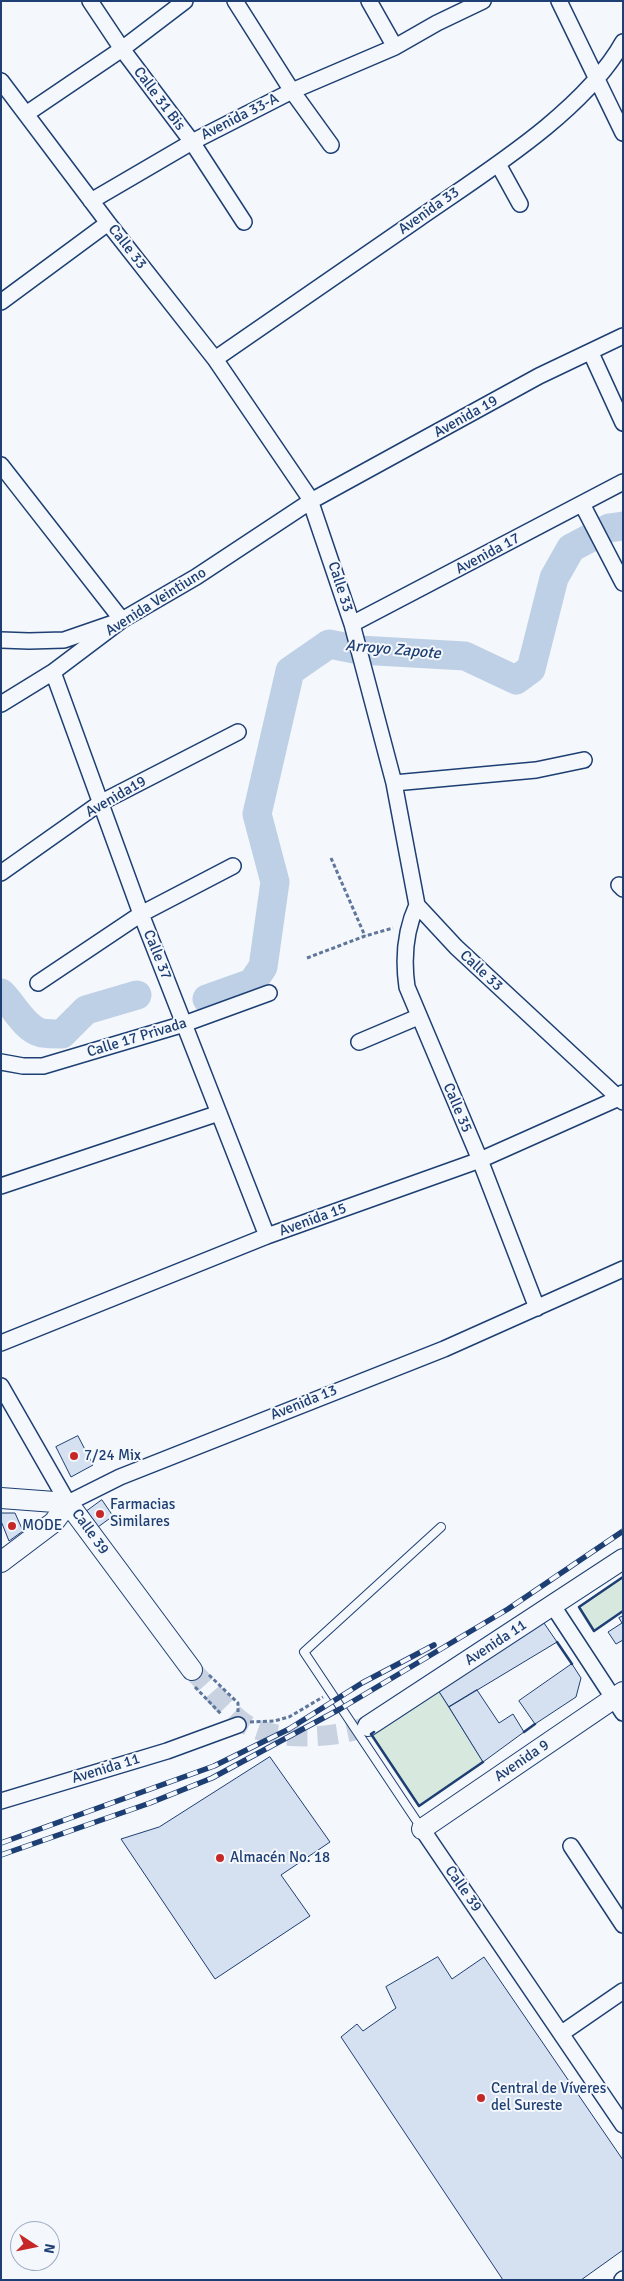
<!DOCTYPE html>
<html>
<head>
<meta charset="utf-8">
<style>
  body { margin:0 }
  #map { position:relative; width:624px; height:2281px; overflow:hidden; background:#f4f7fb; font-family:Signika,sans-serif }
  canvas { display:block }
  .frame { position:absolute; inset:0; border:2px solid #1d3f73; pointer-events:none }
  .north { position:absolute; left:10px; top:2221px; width:50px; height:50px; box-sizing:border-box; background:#f4f7fb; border:1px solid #9eadc5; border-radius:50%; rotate:101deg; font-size:14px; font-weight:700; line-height:20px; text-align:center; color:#1d3f73 }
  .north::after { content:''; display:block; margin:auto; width:18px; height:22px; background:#c62828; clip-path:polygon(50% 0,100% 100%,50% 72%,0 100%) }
</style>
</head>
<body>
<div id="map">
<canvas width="624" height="2281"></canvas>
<div class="frame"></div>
<div class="north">N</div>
</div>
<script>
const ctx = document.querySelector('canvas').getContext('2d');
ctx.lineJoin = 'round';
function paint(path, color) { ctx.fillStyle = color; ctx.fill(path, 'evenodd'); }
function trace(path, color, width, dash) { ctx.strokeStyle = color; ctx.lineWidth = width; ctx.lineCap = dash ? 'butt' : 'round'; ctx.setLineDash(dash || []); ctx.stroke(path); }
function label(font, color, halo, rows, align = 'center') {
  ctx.font = font + ' Signika,sans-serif'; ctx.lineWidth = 4; ctx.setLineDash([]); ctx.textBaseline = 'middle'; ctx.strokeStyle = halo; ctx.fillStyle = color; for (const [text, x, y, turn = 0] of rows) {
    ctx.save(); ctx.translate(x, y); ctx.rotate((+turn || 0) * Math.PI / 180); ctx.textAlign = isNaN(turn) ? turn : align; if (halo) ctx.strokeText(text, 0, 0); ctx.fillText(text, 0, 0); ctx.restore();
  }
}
const green = new Path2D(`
  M623 1577V1611L594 1631 579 1607Z
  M438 1690 483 1762 419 1806 371 1734Z`);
paint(green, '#d7e8df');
trace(green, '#687fa3', 1);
trace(new Path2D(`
  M1 993C13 1004 24 1029 42 1033 48 1034 55 1034 62 1034L86 1010 137 995
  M207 999 252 983 263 967 275 882 257 814 290 671 329 644 359 650 465 656 516 680 531 669 554 578 571 548 609 528 623 526`), '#bed0e5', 29);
const building = new Path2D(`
  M78 1436 93 1465 71 1477 56 1447Z
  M102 1500 113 1516 98 1527 87 1511Z
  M1 1513H15L23 1531 9 1541 1 1521Z
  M623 1616V1640L616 1644 608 1632 622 1623 619 1618Z
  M544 1623 557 1642 449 1707 438 1690Z
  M572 1664 581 1678 576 1697 535 1724 519 1701Z
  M477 1690 499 1723 513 1714 524 1732 483 1762 449 1707Z
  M270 1757 330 1842 281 1875 310 1916 215 1979 121 1839 159 1827Z
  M438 1957 452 1979 484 1957 623 2160V2250L581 2280H503L341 2037 357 2024 363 2031 396 2008 386 1987Z`);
paint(building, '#d5e0f0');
trace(building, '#1d3f73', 1);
trace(new Path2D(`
  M192 1670C208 1686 222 1705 240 1720 267 1743 337 1739 368 1726`), '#c9d2e0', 20, [20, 10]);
const lane = new Path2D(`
  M422 1829 304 1652 441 1527`);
const street = new Path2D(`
  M90 1 122 49 192 142 244 222
  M235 1 292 91 331 145
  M369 1 395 47
  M559 1 623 133
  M1 81 108 223 215 359 309 497 352 624 394 783 417 905 456 947 623 1102
  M26 114 122 49 185 1
  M498 164 520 204
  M91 201 192 142 292 91 395 47 437 23 483 1
  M1 302 108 223
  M591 353 623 423
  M215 359C283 312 350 266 418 219 484 173 584 112 623 42
  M1 465 122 620 64 640 29 641 1 640
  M582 504 623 583
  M352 624 623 482
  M53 672 141 914 267 1236
  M1 704 53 672 122 620 196 577 311 501 539 376 623 336
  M394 783 536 770 584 760
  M1 873 100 803 238 732
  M619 885 623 889
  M417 905C405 931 403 959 407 987L480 1160 537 1308
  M38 983 141 914 233 866
  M359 1042 418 1017
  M1 1062 23 1066H43L184 1024 269 993
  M1 1186 219 1113
  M1 1343 267 1236 480 1160 619 1098 623 1093
  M1 1386 68 1503 120 1477 444 1349 623 1269
  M553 1606 623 1713
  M1 1801 167 1751 238 1725
  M422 1829 623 2125
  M571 1846 623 1925
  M562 2033 623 1991
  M622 2280 623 2279`);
const secondary = new Path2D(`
  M1 1498 68 1503
  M68 1503 192 1670
  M1 1562 54 1522 68 1503
  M368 1726 623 1559
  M422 1829 623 1692`);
trace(lane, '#1d3f73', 10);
trace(street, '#1d3f73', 18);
trace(secondary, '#1d3f73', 22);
trace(new Path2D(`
  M331 858 365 936
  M307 958 365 936 393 928
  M209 1675 238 1703V1712
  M195 1687 222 1715
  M250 1722 274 1721 289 1717 323 1697`), '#5e769c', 3, [4, 2.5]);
trace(lane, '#f4f7fb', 8);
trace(street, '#f4f7fb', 15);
trace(secondary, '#f4f7fb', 20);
const rail = new Path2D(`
  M1 1843 214 1766 289 1729 362 1683 434 1645
  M1 1855 150 1803 212 1778 340 1709 508 1609 623 1531`);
trace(rail, '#1d3f73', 5.5);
trace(rail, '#f4f7fb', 4, [11]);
trace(new Path2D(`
  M623 1577 579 1607 594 1631 623 1611
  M557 1642 572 1664
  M374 1732 371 1734 419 1806 483 1762
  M524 1732 535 1724`), '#1d3f73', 2.5);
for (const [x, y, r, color] of [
  [74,1456,5,"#c62828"],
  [100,1514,5,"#c62828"],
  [12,1526,5,"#c62828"],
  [220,1858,5,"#c62828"],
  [481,2098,5,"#c62828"]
]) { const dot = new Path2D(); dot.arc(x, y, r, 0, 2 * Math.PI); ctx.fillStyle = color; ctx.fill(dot); trace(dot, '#f4f7fb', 2); }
label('15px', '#1d3f73', '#f4f7fb', [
  ["Calle 31 Bis",159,99,53],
  ["Avenida 33-A",240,117,-27],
  ["Avenida 33",429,211,-35],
  ["Calle 33",127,247,52],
  ["Avenida 19",466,417,-29],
  ["Avenida 17",488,554,-28],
  ["Calle 33",340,587,72],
  ["Avenida Veintiuno",156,602,-32],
  ["Avenida19",116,797,-30],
  ["Calle 37",157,955,68],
  ["Calle 33",481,971,43],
  ["Calle 17 Privada",137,1038,-17],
  ["Calle 35",457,1108,67],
  ["Avenida 15",313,1220,-20],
  ["Avenida 13",304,1403,-22],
  ["Calle 39",90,1532,54],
  ["Avenida 11",496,1643,-33],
  ["Avenida 9",522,1761,-34],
  ["Avenida 11",106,1769,-17],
  ["Calle 39",463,1889,55]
]);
label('15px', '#1d3f73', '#f4f7fb', [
  ["7/24 Mix",84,1456],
  ["Farmacias",110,1505],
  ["Similares",110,1522],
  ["MODE",22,1526],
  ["Almacén No. 18",230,1858],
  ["Central de Víveres",491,2089],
  ["del Sureste",491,2106]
], 'left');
label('italic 16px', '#1d3f73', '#f4f7fb', [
  ["Arroyo Zapote",393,650,5]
]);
</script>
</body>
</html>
